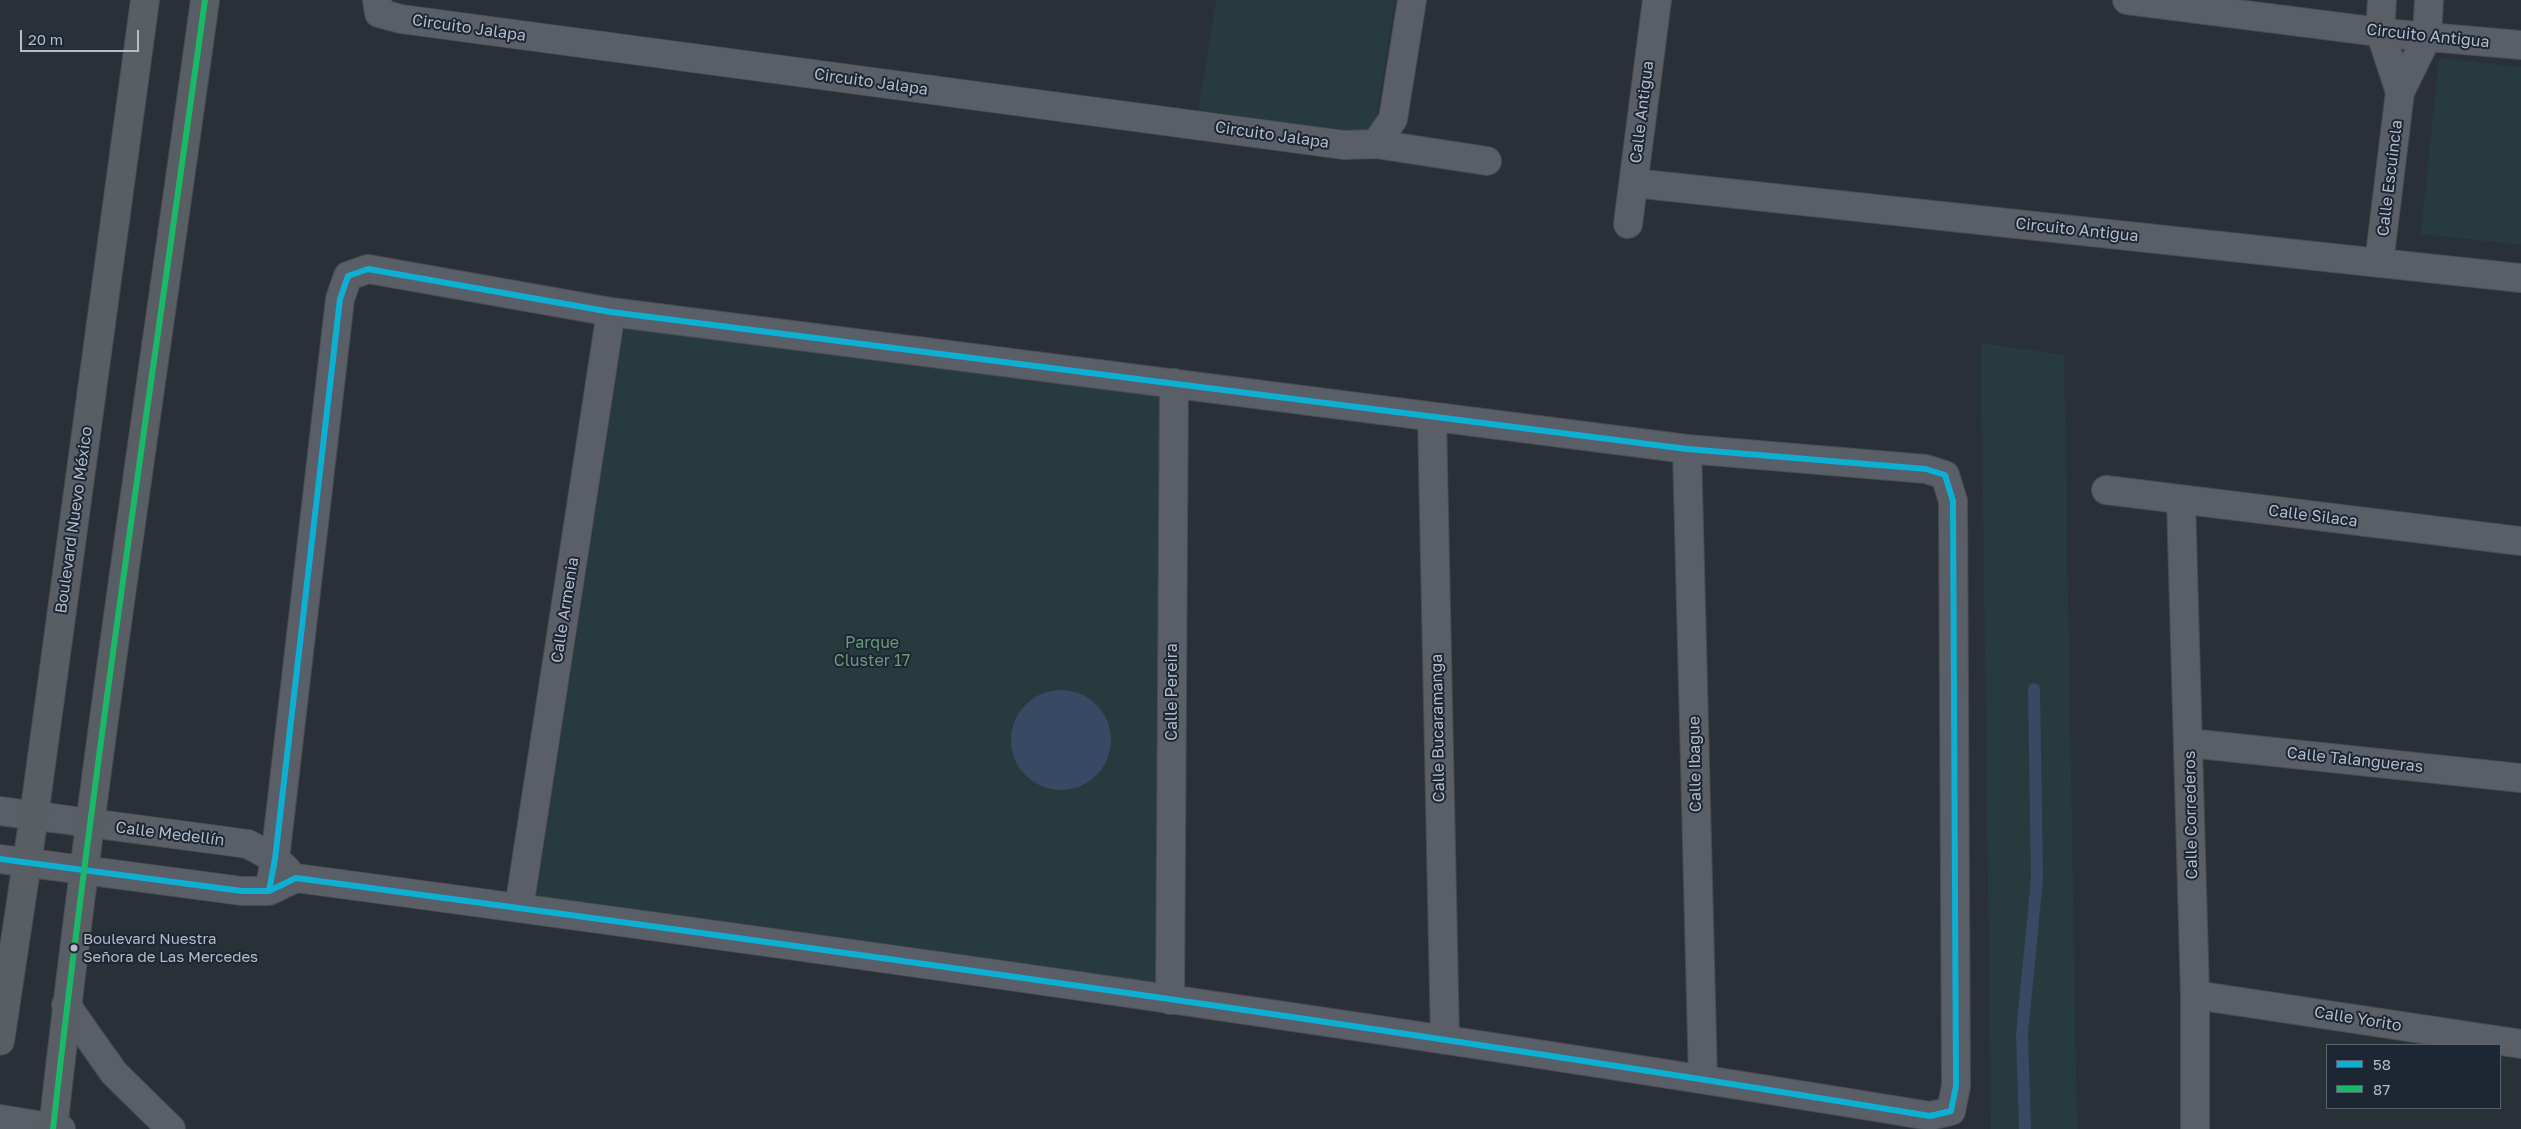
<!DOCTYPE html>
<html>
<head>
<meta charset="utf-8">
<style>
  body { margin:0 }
  #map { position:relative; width:2521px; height:1129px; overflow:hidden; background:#2a3038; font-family:"Golos Text",sans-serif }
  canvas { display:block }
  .legend { position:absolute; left:2326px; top:1044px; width:175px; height:65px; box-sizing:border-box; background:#1d2633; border:1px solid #59626f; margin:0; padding:6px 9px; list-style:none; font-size:15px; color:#b4bcc9 }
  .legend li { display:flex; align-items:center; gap:10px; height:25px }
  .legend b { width:25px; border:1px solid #59626f }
  .scale { position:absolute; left:20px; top:30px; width:119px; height:22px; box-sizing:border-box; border:2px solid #b4bcc9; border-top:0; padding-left:6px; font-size:15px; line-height:18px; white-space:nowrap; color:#b4bcc9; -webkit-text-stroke:4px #1d2633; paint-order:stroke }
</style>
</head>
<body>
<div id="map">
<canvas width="2521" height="1129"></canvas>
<ul class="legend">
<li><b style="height:6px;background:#0dafd3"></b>58</li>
<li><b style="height:6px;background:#1ab867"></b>87</li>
</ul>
<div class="scale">20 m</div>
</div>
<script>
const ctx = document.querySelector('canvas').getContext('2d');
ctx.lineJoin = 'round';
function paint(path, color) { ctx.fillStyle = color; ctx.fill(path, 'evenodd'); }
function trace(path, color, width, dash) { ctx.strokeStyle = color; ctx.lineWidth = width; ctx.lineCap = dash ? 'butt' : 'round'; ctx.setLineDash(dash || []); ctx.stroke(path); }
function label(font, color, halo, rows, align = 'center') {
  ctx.font = font + ' "Golos Text",sans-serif'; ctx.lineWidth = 4; ctx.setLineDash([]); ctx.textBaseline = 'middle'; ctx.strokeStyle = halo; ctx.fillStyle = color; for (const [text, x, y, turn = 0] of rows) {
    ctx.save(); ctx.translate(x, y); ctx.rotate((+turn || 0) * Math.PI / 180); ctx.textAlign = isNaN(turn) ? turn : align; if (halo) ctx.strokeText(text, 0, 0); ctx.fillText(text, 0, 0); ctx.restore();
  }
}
paint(new Path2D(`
  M1216 0H1395L1373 138 1198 110Z
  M2439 58 2521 67V245L2421 234Z
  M624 329 1166 382 1168 999 536 898Z
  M1981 343 2064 355 2077 1129H1991Z`), '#273a3e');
paint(new Path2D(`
  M1011 740a50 50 0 1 1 100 0a50 50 0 1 1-100 0Z`), '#384963');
trace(new Path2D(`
  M2025 1129 2022 1034 2037 879 2034 689`), '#384963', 12);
const minor = new Path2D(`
  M377 0 379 13 401 19 1344 145 1376 144 1487 161
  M2127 0 2395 34 2521 45
  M2382 0 2380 31 2400 92
  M1376 144 1393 119 1412 0
  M1634 183 2521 278
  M1628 224 1657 0
  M2379 263 2400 92 2427 37 2429 0
  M1432 417 1445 1040
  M1687 449 1703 1079
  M2106 490 2521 541
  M2181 500 2195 995V1129
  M2189 743 2521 778
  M0 811 248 844 275 859 287 870
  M0 859 242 891H269L296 878C841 951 1387 1027 1930 1116L1951 1111 1956 1086 1953 501 1945 475 1926 469 1687 449 611 312 368 269 348 276 340 299 275 859 269 891
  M519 908 611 312
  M2195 995 2521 1044
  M1170 1000 1174 383`);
const tertiary = new Path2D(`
  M66 1005 114 1073 171 1129
  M0 1119 61 1129`);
const secondary = new Path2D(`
  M0 1041 34 816 145 0
  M53 1129C95 752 153 376 205 0`);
trace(minor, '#484c53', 30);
trace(tertiary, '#484c53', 30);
trace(secondary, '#484c53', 30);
trace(minor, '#5a5e66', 28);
trace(tertiary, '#5a5e66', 28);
trace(secondary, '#595d64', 28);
trace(new Path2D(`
  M0 859 242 891H269L296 878C841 951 1387 1027 1930 1116L1951 1111 1956 1086 1953 501 1945 475 1926 469 1687 449 611 312 368 269 348 276 340 299 275 859 269 891`), '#0dafd3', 6);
trace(new Path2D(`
  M53 1129C95 752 153 376 205 0`), '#1ab867', 6);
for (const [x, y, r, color] of [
  [74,948,4.5,"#b4bcc9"]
]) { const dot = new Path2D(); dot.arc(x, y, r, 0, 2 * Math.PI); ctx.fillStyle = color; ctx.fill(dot); trace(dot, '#1d2633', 2); }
label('15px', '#b4bcc9', '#1d2633', [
  ["Boulevard Nuestra",83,939],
  ["Señora de Las Mercedes",83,957]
], 'left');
label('16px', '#b4bcc9', '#1d2633', [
  ["Circuito Jalapa",469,28,8],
  ["Circuito Antigua",2428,36,6],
  ["Circuito Jalapa",871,82,8],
  ["Calle Antigua",1642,112,-83],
  ["Circuito Jalapa",1272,135,8],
  ["Calle Escuincla",2390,178,-83],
  ["Circuito Antigua",2077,230,6],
  ["Calle Silaca",2313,516,7],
  ["Boulevard Nuevo México",74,520,-82],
  ["Calle Armenia",565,610,-81],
  ["Calle Pereira",1172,692,-90],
  ["Calle Bucaramanga",1438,728,-91],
  ["Calle Talangueras",2355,760,6],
  ["Calle Ibague",1695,764,-91],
  ["Calle Correderos",2191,815,-91],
  ["Calle Medellín",170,834,7],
  ["Calle Yorito",2358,1019,9]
]);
label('16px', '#6b9a76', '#1d2633', [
  ["Parque",872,643],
  ["Cluster 17",872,661]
]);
</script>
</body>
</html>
